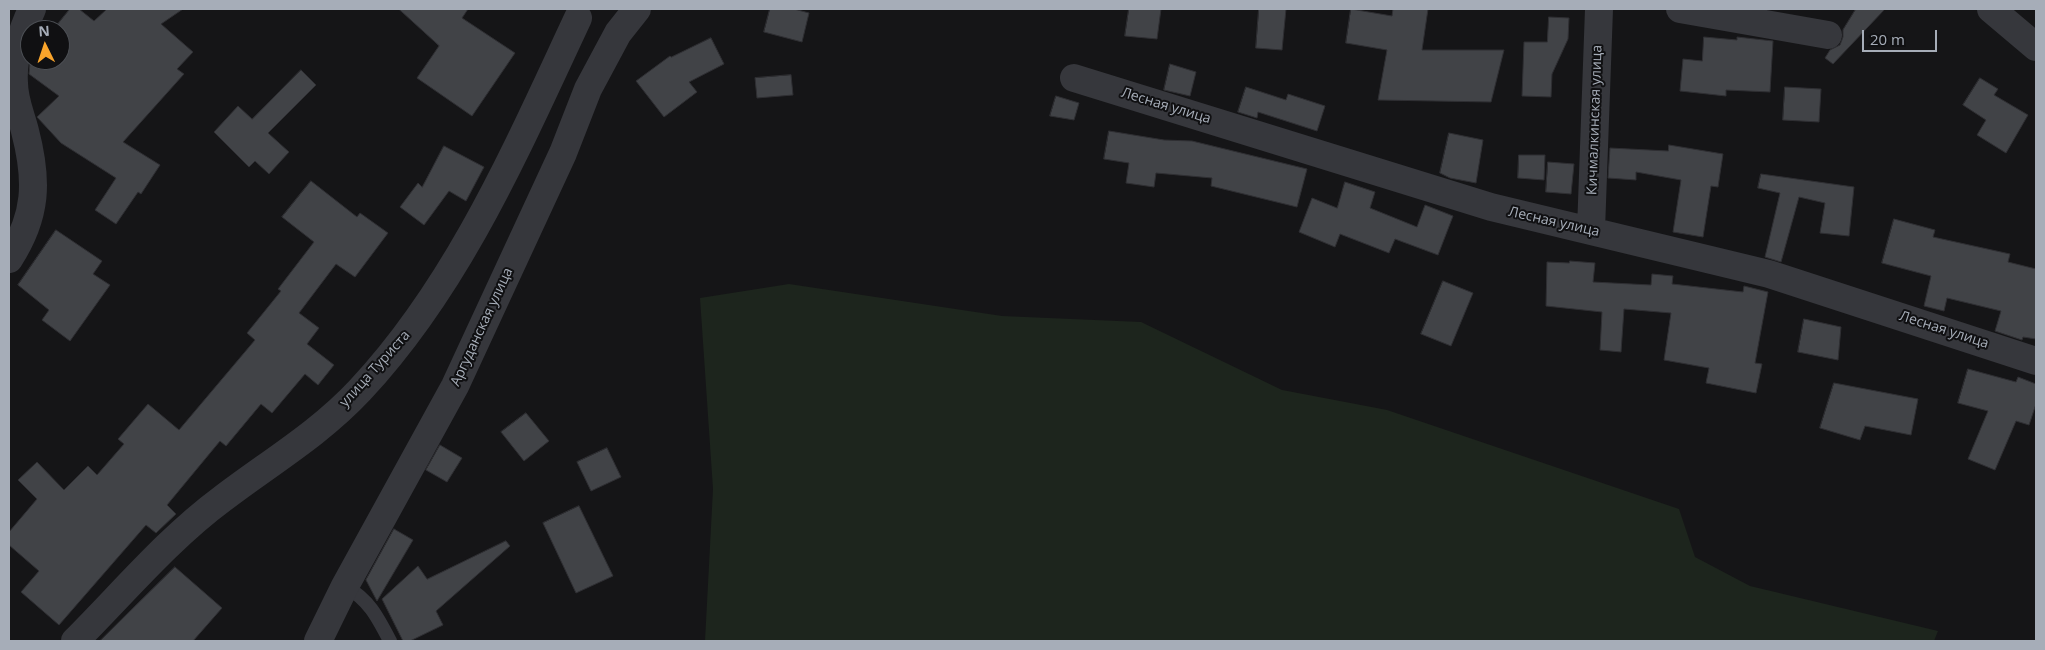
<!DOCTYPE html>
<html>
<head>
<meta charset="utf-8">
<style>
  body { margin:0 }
  #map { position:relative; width:2045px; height:650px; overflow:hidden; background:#151517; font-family:"Open Sans",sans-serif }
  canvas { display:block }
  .frame { position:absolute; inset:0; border:10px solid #a6adb8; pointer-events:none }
  .north { position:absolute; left:20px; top:20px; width:50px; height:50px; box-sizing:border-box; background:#101012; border:1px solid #4c4f54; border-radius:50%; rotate:356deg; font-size:14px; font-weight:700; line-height:20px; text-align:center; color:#a6adb8 }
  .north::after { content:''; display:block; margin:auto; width:18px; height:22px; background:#f9a42b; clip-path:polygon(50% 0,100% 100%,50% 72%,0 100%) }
  .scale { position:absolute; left:1862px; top:30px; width:75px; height:22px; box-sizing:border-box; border:2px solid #a6adb8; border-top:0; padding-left:6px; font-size:15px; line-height:18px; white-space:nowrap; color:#a6adb8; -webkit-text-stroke:4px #101012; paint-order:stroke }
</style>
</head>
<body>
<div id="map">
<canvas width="2045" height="650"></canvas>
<div class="frame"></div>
<div class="north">N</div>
<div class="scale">20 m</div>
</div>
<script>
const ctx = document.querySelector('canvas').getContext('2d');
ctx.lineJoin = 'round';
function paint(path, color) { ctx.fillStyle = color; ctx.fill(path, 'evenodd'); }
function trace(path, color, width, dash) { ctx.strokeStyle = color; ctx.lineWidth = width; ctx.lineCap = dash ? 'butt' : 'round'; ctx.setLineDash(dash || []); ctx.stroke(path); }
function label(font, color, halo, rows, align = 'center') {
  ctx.font = font + ' "Open Sans",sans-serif'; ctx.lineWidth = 4; ctx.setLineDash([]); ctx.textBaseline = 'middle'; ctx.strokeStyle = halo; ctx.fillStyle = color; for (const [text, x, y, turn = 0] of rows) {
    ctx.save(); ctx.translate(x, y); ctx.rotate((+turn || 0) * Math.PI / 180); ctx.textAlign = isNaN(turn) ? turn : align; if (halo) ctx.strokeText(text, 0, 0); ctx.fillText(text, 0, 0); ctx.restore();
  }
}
paint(new Path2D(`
  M789 284 1002 316 1141 322 1282 390 1387 410 1679 509 1695 557 1750 586 1938 631 1934 641H705L713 489 700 298Z`), '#1d251d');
const building = new Path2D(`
  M70 9H79L94 21 107 9H183L161 24 193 52 177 69 184 74 123 142 160 165 141 194 138 192 116 224 95 210 116 178 61 143 37 117 59 96 29 74 30 63 33 60H60V30H53Z
  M399 9H468L462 18 515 53 472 116 417 78 439 46Z
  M770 9H794L809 13 802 42 764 32Z
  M1129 9H1161L1157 39 1125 36Z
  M1259 9H1286L1282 50 1256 48Z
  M1351 9 1392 16 1393 9H1428L1422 50H1504L1491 102 1378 100 1387 50 1346 43Z
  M1856 9H1885L1833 64 1825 58 1830 50 1840 45 1843 37V30Z
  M1549 17 1569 18 1568 39 1552 74 1551 97 1522 96 1524 42H1547Z
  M1704 37 1737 40V37L1773 41 1770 92 1726 90V96L1680 91 1683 59 1702 61Z
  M711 38 724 64 689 82 697 92 664 117 636 81 670 56 671 57Z
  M1170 64 1196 72 1190 96 1164 90Z
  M301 70 316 85 268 133 289 152 269 174 255 161 249 167 214 132 238 106 252 119Z
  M791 75 793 95 757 98 755 78Z
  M1980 78 1998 89 1994 95 2028 115 2006 153 1977 135 1986 120 1963 105Z
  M1246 87 1286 100 1288 94 1325 106 1317 131 1258 112 1257 118 1238 112Z
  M1785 87 1821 89 1819 122 1783 120Z
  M1056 96 1079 103 1074 120 1050 116Z
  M1109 131 1164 140 1192 141 1307 169 1297 207 1211 186 1212 178 1156 173 1154 187 1126 183 1129 163 1104 159Z
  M1449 133 1483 140 1476 183 1450 178 1440 173Z
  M1669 145 1723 154 1718 187 1711 186 1703 237 1673 232 1681 180 1636 172V180L1608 178 1610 148 1668 151Z
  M444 146 484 167 466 201 449 191 424 225 400 207 418 183 422 187Z
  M1519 155H1545L1544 180 1518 178Z
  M1548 162 1574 164 1571 194 1546 192Z
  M1761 174 1854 187 1849 236 1820 233 1825 203 1799 197 1781 262 1765 257 1780 193 1758 188Z
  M311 181 357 217 360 213 388 233 355 277 336 264 299 313 319 328 307 344 334 365 318 385 305 374 272 413 261 404 226 446 220 441 167 505 176 514 156 533 146 525 59 625 21 592 39 571 9 545V532L37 499 18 480 37 462 64 490 88 466 97 475 124 444 118 439 148 404 179 430 255 340 247 333 281 291 278 289 314 242 282 217Z
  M1345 182 1375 192 1370 208 1417 227 1425 205 1453 216 1438 255 1395 239 1389 253 1340 234 1335 247 1299 232 1312 198 1337 208Z
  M1894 219 1935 230 1933 237 2010 254 2008 262 2036 269V339L2023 337 2022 340 1995 331 2001 311 1947 298 1944 311 1924 306 1931 276 1882 263Z
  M56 230 102 261 93 274 110 285 70 341 42 320 49 310 18 285Z
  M1570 261 1595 263 1593 282 1651 285 1652 274 1673 276 1672 284 1743 292 1744 286 1768 292 1755 363 1762 364 1756 393 1706 383 1709 368 1664 360 1671 313 1624 309 1621 352 1600 350 1602 312 1546 306 1547 262 1569 263Z
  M1443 281 1473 293 1451 346 1421 334Z
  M1804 319 1841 327 1838 360 1798 352Z
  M1968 369 2016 382 2018 377 2036 384V404L2029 425 2016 421 1995 470 1968 459 1988 411 1958 403Z
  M1834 383 1918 399 1911 435 1865 426 1860 440 1820 428Z
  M526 413 549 441 524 461 501 432Z
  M440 445 462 458 447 482 426 470Z
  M607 448 621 477 591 491 577 462Z
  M579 506 613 576 576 593 543 523Z
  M394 529 413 540 377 601 366 580Z
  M506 541 510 546 436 611 443 625 410 641H403L382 599 418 566 427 579Z
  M175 567 222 608 193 641H100Z`);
paint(building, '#414347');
trace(building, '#2f2f33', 1);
trace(new Path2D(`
  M345 586C369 600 377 616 390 641`), '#36373c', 14);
trace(new Path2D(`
  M1680 9 1828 35
  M1991 9 2036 47
  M1074 78 1491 207 1769 274 2036 361
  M1591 230 1599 9
  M9 259C37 216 38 181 25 131 21 115 14 100 14 83 12 58 22 31 32 9
  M75 641C123 593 168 539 222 499 269 463 319 434 360 390 459 284 517 148 578 18
  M318 641 345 586 455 386 563 153 588 89 618 33 637 9`), '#36373c', 28);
label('14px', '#a6adb8', '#101012', [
  ["Лесная улица",1166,106,17],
  ["Кичмалкинская улица",1595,120,-88],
  ["Лесная улица",1554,222,13],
  ["Аргуданская улица",482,327,-65],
  ["Лесная улица",1944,330,18],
  ["улица Туриста",375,369,-48]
]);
</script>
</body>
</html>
